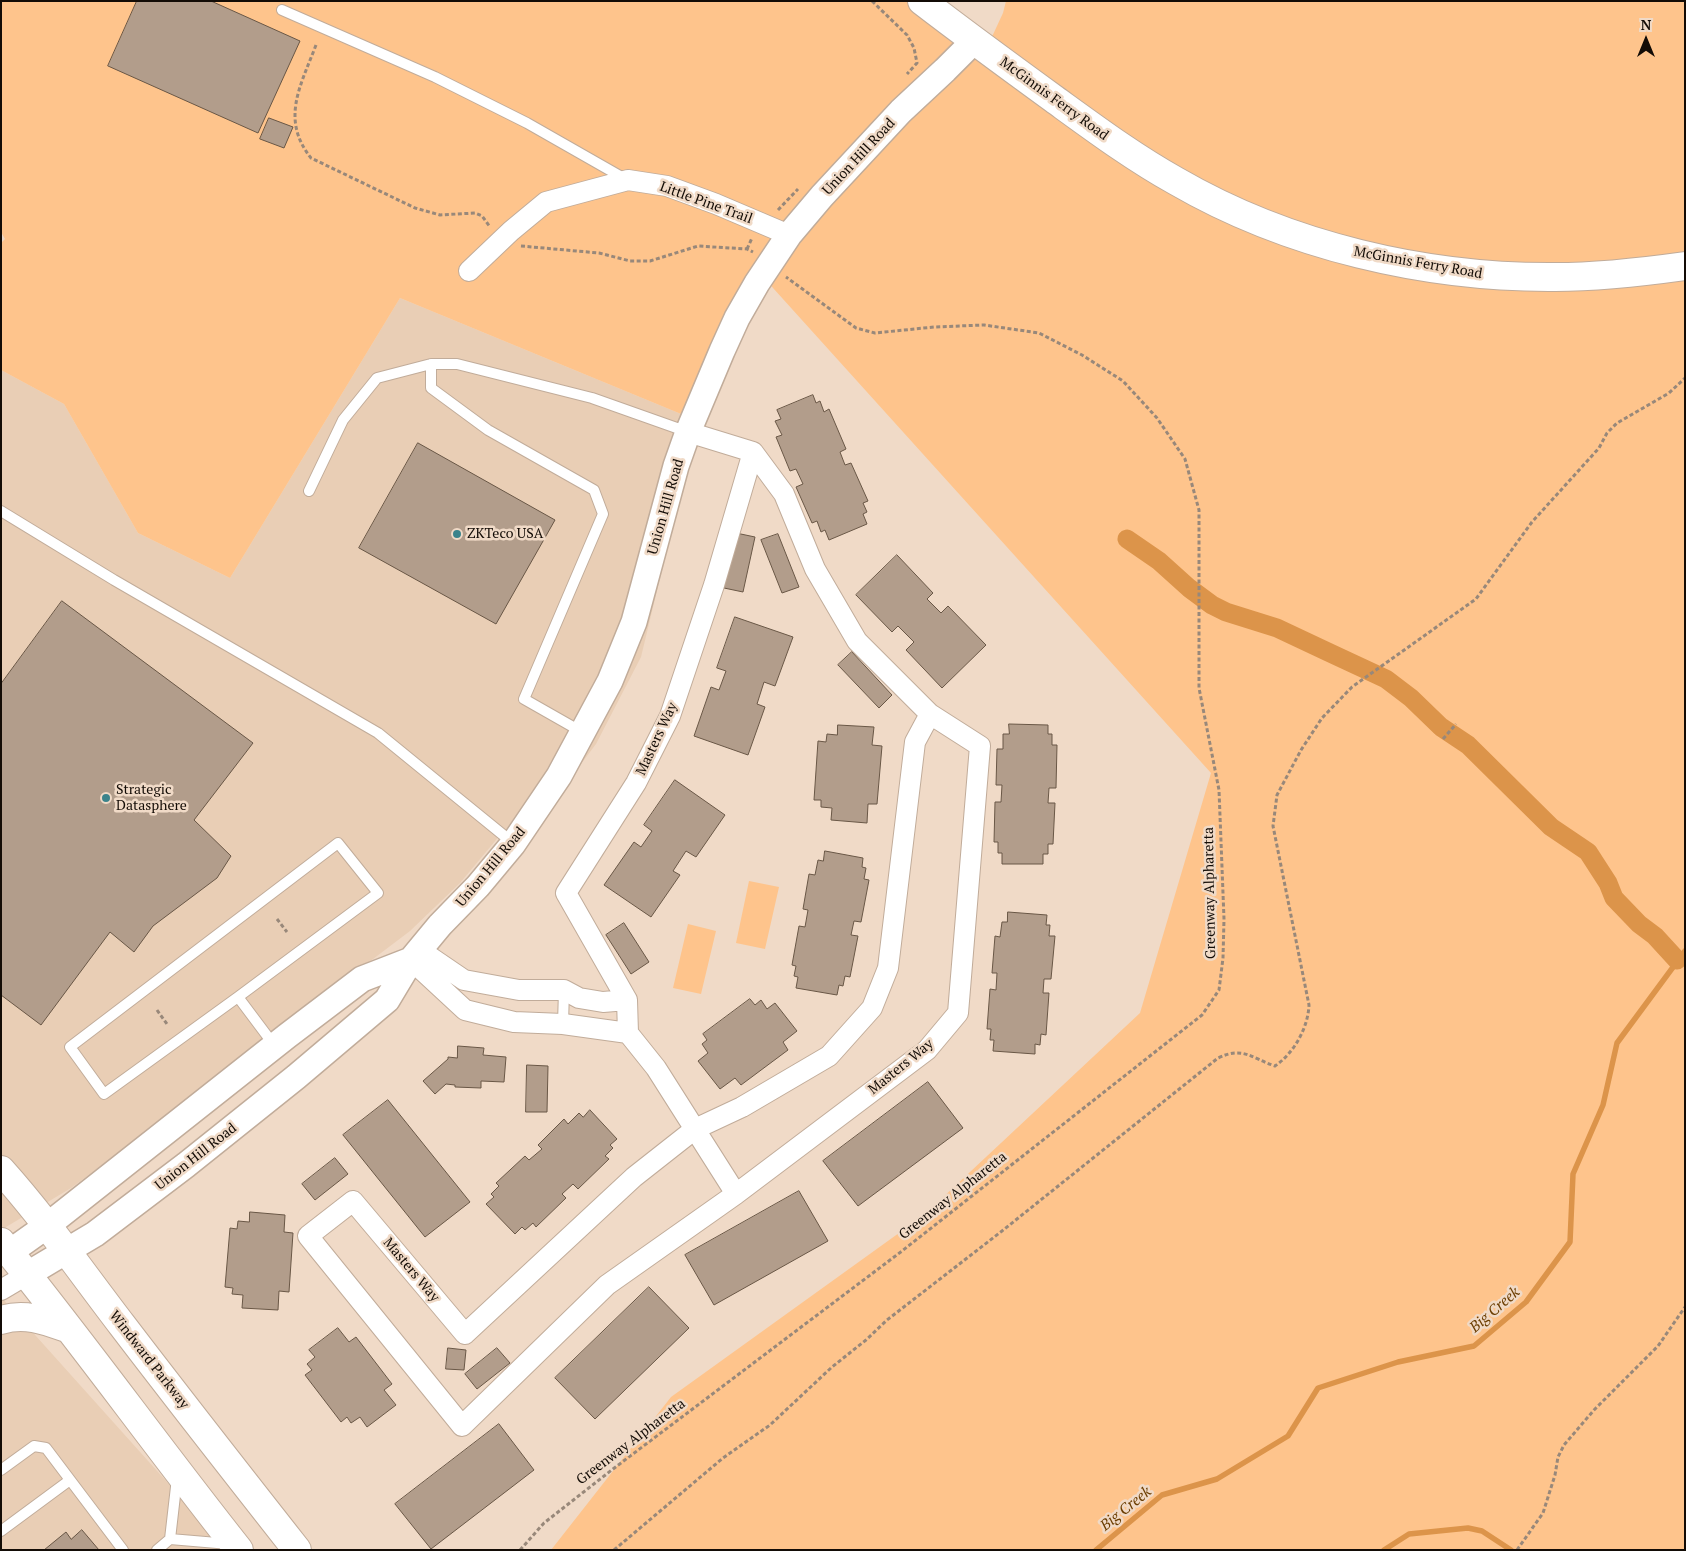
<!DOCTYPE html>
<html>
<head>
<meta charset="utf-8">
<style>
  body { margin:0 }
  #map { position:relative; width:1686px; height:1551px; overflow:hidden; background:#f0dac7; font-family:"PT Serif",serif }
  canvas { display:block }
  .frame { position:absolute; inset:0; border:2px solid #130c06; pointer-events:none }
  .north { position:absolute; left:1621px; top:15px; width:50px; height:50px; -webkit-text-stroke:4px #f0dac7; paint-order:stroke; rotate:0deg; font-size:14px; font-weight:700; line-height:20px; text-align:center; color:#130c06 }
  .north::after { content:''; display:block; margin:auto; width:18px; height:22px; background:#130c06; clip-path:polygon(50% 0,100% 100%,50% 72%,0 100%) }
</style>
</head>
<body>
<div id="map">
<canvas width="1686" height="1551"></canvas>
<div class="frame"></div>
<div class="north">N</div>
</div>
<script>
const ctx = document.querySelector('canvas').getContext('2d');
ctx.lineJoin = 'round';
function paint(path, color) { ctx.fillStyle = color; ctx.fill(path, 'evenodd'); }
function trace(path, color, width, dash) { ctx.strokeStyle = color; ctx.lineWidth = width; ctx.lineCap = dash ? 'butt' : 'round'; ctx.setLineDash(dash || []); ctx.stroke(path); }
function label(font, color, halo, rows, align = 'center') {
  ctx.font = font + ' "PT Serif",serif'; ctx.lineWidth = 5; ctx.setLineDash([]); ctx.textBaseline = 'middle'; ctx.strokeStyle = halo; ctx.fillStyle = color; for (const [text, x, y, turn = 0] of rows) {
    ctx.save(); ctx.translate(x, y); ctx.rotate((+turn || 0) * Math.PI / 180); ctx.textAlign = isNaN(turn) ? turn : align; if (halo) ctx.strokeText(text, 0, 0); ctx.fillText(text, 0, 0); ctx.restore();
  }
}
paint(new Path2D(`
  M400 298 698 421 641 657 596 744 554 800 523 808 516 816 519 818 501 834 460 883 410 931 315 1003 235 1067 71 1188 1 1230V370L64 404 138 533 230 578Z
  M1 1297 228 1550H1Z`), '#e9ceb5');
paint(new Path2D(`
  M1 1H908L984 54 1003 13 1006 1H1685V1550H551L671 1397 924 1215 1140 1013 1211 773 764 278 698 421 400 298 230 578 138 533 64 404 1 370V243L5 239 1 232Z
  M749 881 779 887 765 949 736 943Z
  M688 924 716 931 701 994 673 988Z`), '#fec48c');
trace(new Path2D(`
  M1096 1550 1162 1495 1217 1479 1288 1436 1318 1388 1398 1362 1474 1346 1526 1302 1570 1242 1573 1174 1603 1105 1617 1043 1685 951
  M1384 1550 1409 1534 1468 1528 1482 1531 1511 1550`), '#dc944a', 5.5);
trace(new Path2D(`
  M1127 539 1159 561 1189 588 1212 605 1226 612 1277 628 1328 652 1386 679 1411 698 1441 727 1468 745 1551 827 1588 852 1608 883 1614 898 1639 924 1655 936 1677 960`), '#dc944a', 19);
const building = new Path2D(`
  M137 1H211L300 41 258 133 108 66Z
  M269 118 293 127 284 148 260 139Z
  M813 395 816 403 820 401 824 412 829 409 846 449 840 452 845 465 851 463 868 501 863 503 867 512 863 514 867 524 829 540 825 530 821 532 817 521 812 523 796 487 803 484 796 469 790 471 776 437 782 435 775 421 781 419 777 410Z
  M418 443 555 520 496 624 359 548Z
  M736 533 755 537 743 592 724 588Z
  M778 534 799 587 782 593 761 540Z
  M897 555 933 593 927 599 941 613 948 606 986 645 942 688 906 650 914 642 898 626 892 632 856 595Z
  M62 601 253 743 194 820 231 856 217 878 153 926 134 952 110 932 41 1025 1 995V684Z
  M735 617 793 637 775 686 764 682 757 704 765 707 748 755 694 736 711 687 719 690 726 671 717 668Z
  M852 652 892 695 879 708 838 665Z
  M1009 724 1048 725V734H1052V745H1057L1056 788H1049L1048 803H1055L1053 844H1048V854H1043V864H1002V853H998V842H994L995 802H1001L1002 785H996L997 749H1003V734H1009Z
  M838 725 874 727 872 745 882 746 877 804H868L867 823 831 820 832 808 821 807V800H814L818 741 826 742 827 734 837 735Z
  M675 780 725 815 696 857 686 851 673 871 680 875 651 917 604 885 634 842 641 847 652 831 644 825Z
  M825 851 863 858 862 867 866 868 864 879 869 880 861 922 854 921 851 935 858 936 850 977 845 976 843 986 839 985 837 995 796 988 798 977 794 976 796 966 792 965 799 926 805 927 808 910 803 909 809 874 815 875 818 860 823 861Z
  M1008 912 1047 915 1046 925H1050L1049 936H1055L1051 979H1044L1043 993H1049L1046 1035 1041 1034 1040 1045 1035 1044V1054L993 1051 994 1040H990L991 1029H987L990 989 996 990 997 973H992L995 936 1000 937 1002 922H1007Z
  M624 923 649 962 631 974 606 935Z
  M750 999 755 1005 761 1000 767 1009 775 1003 797 1031 783 1042 788 1050 741 1085 735 1078 720 1089 698 1061 708 1053 702 1044 707 1040 703 1034Z
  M458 1046 484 1048 483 1055 506 1057 504 1082 481 1081V1088L455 1087V1085L446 1084 435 1094 423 1081 448 1059V1057L457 1058Z
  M527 1065 548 1066 547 1112H526Z
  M928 1082 963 1128 858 1206 823 1161Z
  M388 1100 470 1202 425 1237 343 1135Z
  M590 1110 617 1139 610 1145 613 1148 605 1156 609 1159 578 1189 573 1184 562 1194 566 1198 536 1227 533 1223 525 1230 522 1227 515 1234 486 1204 494 1197 491 1194 499 1186 496 1183 525 1156 529 1160 542 1149 538 1145 564 1119 568 1124 579 1113 583 1117Z
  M335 1158 348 1174 315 1200 302 1184Z
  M799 1191 828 1241 714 1305 685 1255Z
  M250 1212 285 1215 284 1232 293 1233 289 1292 279 1291 278 1310 242 1308 243 1295 232 1294 233 1288 225 1287 230 1228 237 1229 238 1221 249 1222Z
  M649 1287 689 1328 595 1419 555 1378Z
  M338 1328 349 1342 356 1337 392 1384 384 1390 396 1405 367 1427 360 1417 351 1423 347 1417 341 1422 305 1375 312 1370 307 1364 315 1357 309 1350Z
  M448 1348 466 1350 464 1370 446 1369Z
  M497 1348 510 1363 477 1389 465 1374Z
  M499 1424 534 1470 431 1549 395 1504Z
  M82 1530 99 1550H44L66 1532 71 1539Z`);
paint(building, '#b29d8b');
trace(building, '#695746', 1);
const service = new Path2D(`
  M282 10 435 77 527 123 627 180
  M309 491 343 420 377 378 431 364
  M1 511 114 580 378 733 513 843
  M582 732 524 699 603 514 594 490 488 430 431 388V364H457L592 398 688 432
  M338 843 378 893 238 997 104 1094 70 1047Z
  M238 997 274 1045
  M563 1024 564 990
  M1 1470 34 1446 46 1448 123 1550
  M1 1531 70 1480
  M170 1539 177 1478
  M157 1550 170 1539 229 1544`);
const minor = new Path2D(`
  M469 271 511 231 546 202 628 180 667 186 716 204 789 235
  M688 432 753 452 784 494 815 569 857 641 930 714 980 746 958 1013 927 1050 736 1194 607 1285 462 1426 308 1236 353 1201 465 1334 634 1177 695 1129 742 1107 829 1056 872 1008 888 968 915 742 930 714
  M420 950 464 980 519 990H564L579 998 603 1002 627 1000
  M411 960 465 1010 514 1022 563 1024 628 1033
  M736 1194 656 1068 628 1033 627 1000 566 893 636 783 670 716 714 585 753 452
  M1 1290 28 1274`);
const tertiary = new Path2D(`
  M10 1252 48 1225 287 1036 362 979 411 960
  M28 1274 95 1234 186 1165 296 1077 387 1000 411 960 440 925 478 886 513 844 559 776 610 681 634 622 676 466 688 432 722 351 737 318 757 283 789 235 822 196 901 111 945 70 974 41`);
const secondary = new Path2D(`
  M922 1C965 34 1010 67 1054 99 1094 128 1133 157 1176 181 1288 246 1426 278 1555 277 1599 277 1642 272 1685 266
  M1 1170C45 1219 82 1273 122 1325 180 1401 238 1475 297 1550
  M1 1242C83 1343 158 1448 239 1550
  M1 1320C25 1312 47 1321 69 1329`);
trace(service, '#c1ac9a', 12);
trace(minor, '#c1ac9a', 22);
trace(tertiary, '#c1ac9a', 28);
trace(secondary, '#c1ac9a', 30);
trace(new Path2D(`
  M872 1 907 35 914 48 917 63 907 74
  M316 45C301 85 280 119 311 158L415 208 440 215 475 213 482 216 490 227
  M778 210 798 189
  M521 246 599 253 630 261H650L698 246 747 249 753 252
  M747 249 752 238
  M1443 739 1456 724
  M277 919 287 932
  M157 1010 167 1024
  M520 1550 544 1523 613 1469 902 1251 1202 1015 1219 990 1223 958 1224 919 1219 790 1199 688V510L1185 459 1157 418 1123 381 1082 355 1039 333 984 325 934 327 875 333 856 328 786 277
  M614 1550 723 1458 770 1425 832 1367 866 1340 887 1320 1002 1231 1218 1058C1243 1046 1251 1058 1275 1066 1294 1053 1308 1028 1309 1005L1273 826 1277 795 1301 750 1322 718 1352 687 1476 599 1532 522 1599 448 1607 433 1617 423 1669 393 1685 378
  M1517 1550 1543 1513 1555 1475 1558 1457 1564 1445 1594 1410 1658 1346 1685 1307`), '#98887a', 3, [4, 2.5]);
trace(service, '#fff', 10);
trace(minor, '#fff', 20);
trace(tertiary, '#fff', 25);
trace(secondary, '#fff', 28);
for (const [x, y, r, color] of [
  [457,534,5,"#3b838b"],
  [106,798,5,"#3b838b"]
]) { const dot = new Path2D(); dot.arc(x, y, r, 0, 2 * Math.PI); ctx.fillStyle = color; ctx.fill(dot); trace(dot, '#f0dac7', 2); }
label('14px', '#130c06', '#f0dac7', [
  ["McGinnis Ferry Road",1054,99,36],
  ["Union Hill Road",859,157,-47],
  ["Little Pine Trail",706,203,20],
  ["McGinnis Ferry Road",1418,263,10],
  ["Union Hill Road",666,507,-74],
  ["Masters Way",657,739,-65],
  ["Union Hill Road",491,867,-50],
  ["Greenway Alpharetta",1210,893,-91],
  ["Masters Way",901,1067,-39],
  ["Union Hill Road",196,1157,-38],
  ["Greenway Alpharetta",953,1196,-38],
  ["Masters Way",411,1270,50],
  ["Windward Parkway",149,1360,52],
  ["Greenway Alpharetta",631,1442,-37]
]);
label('14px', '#130c06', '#f0dac7', [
  ["ZKTeco USA",467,534],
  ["Strategic",116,790],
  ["Datasphere",116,806]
], 'left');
label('italic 15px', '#6b3d00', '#f0dac7', [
  ["Big Creek",1495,1310,-41],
  ["Big Creek",1126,1509,-39]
]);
</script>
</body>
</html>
